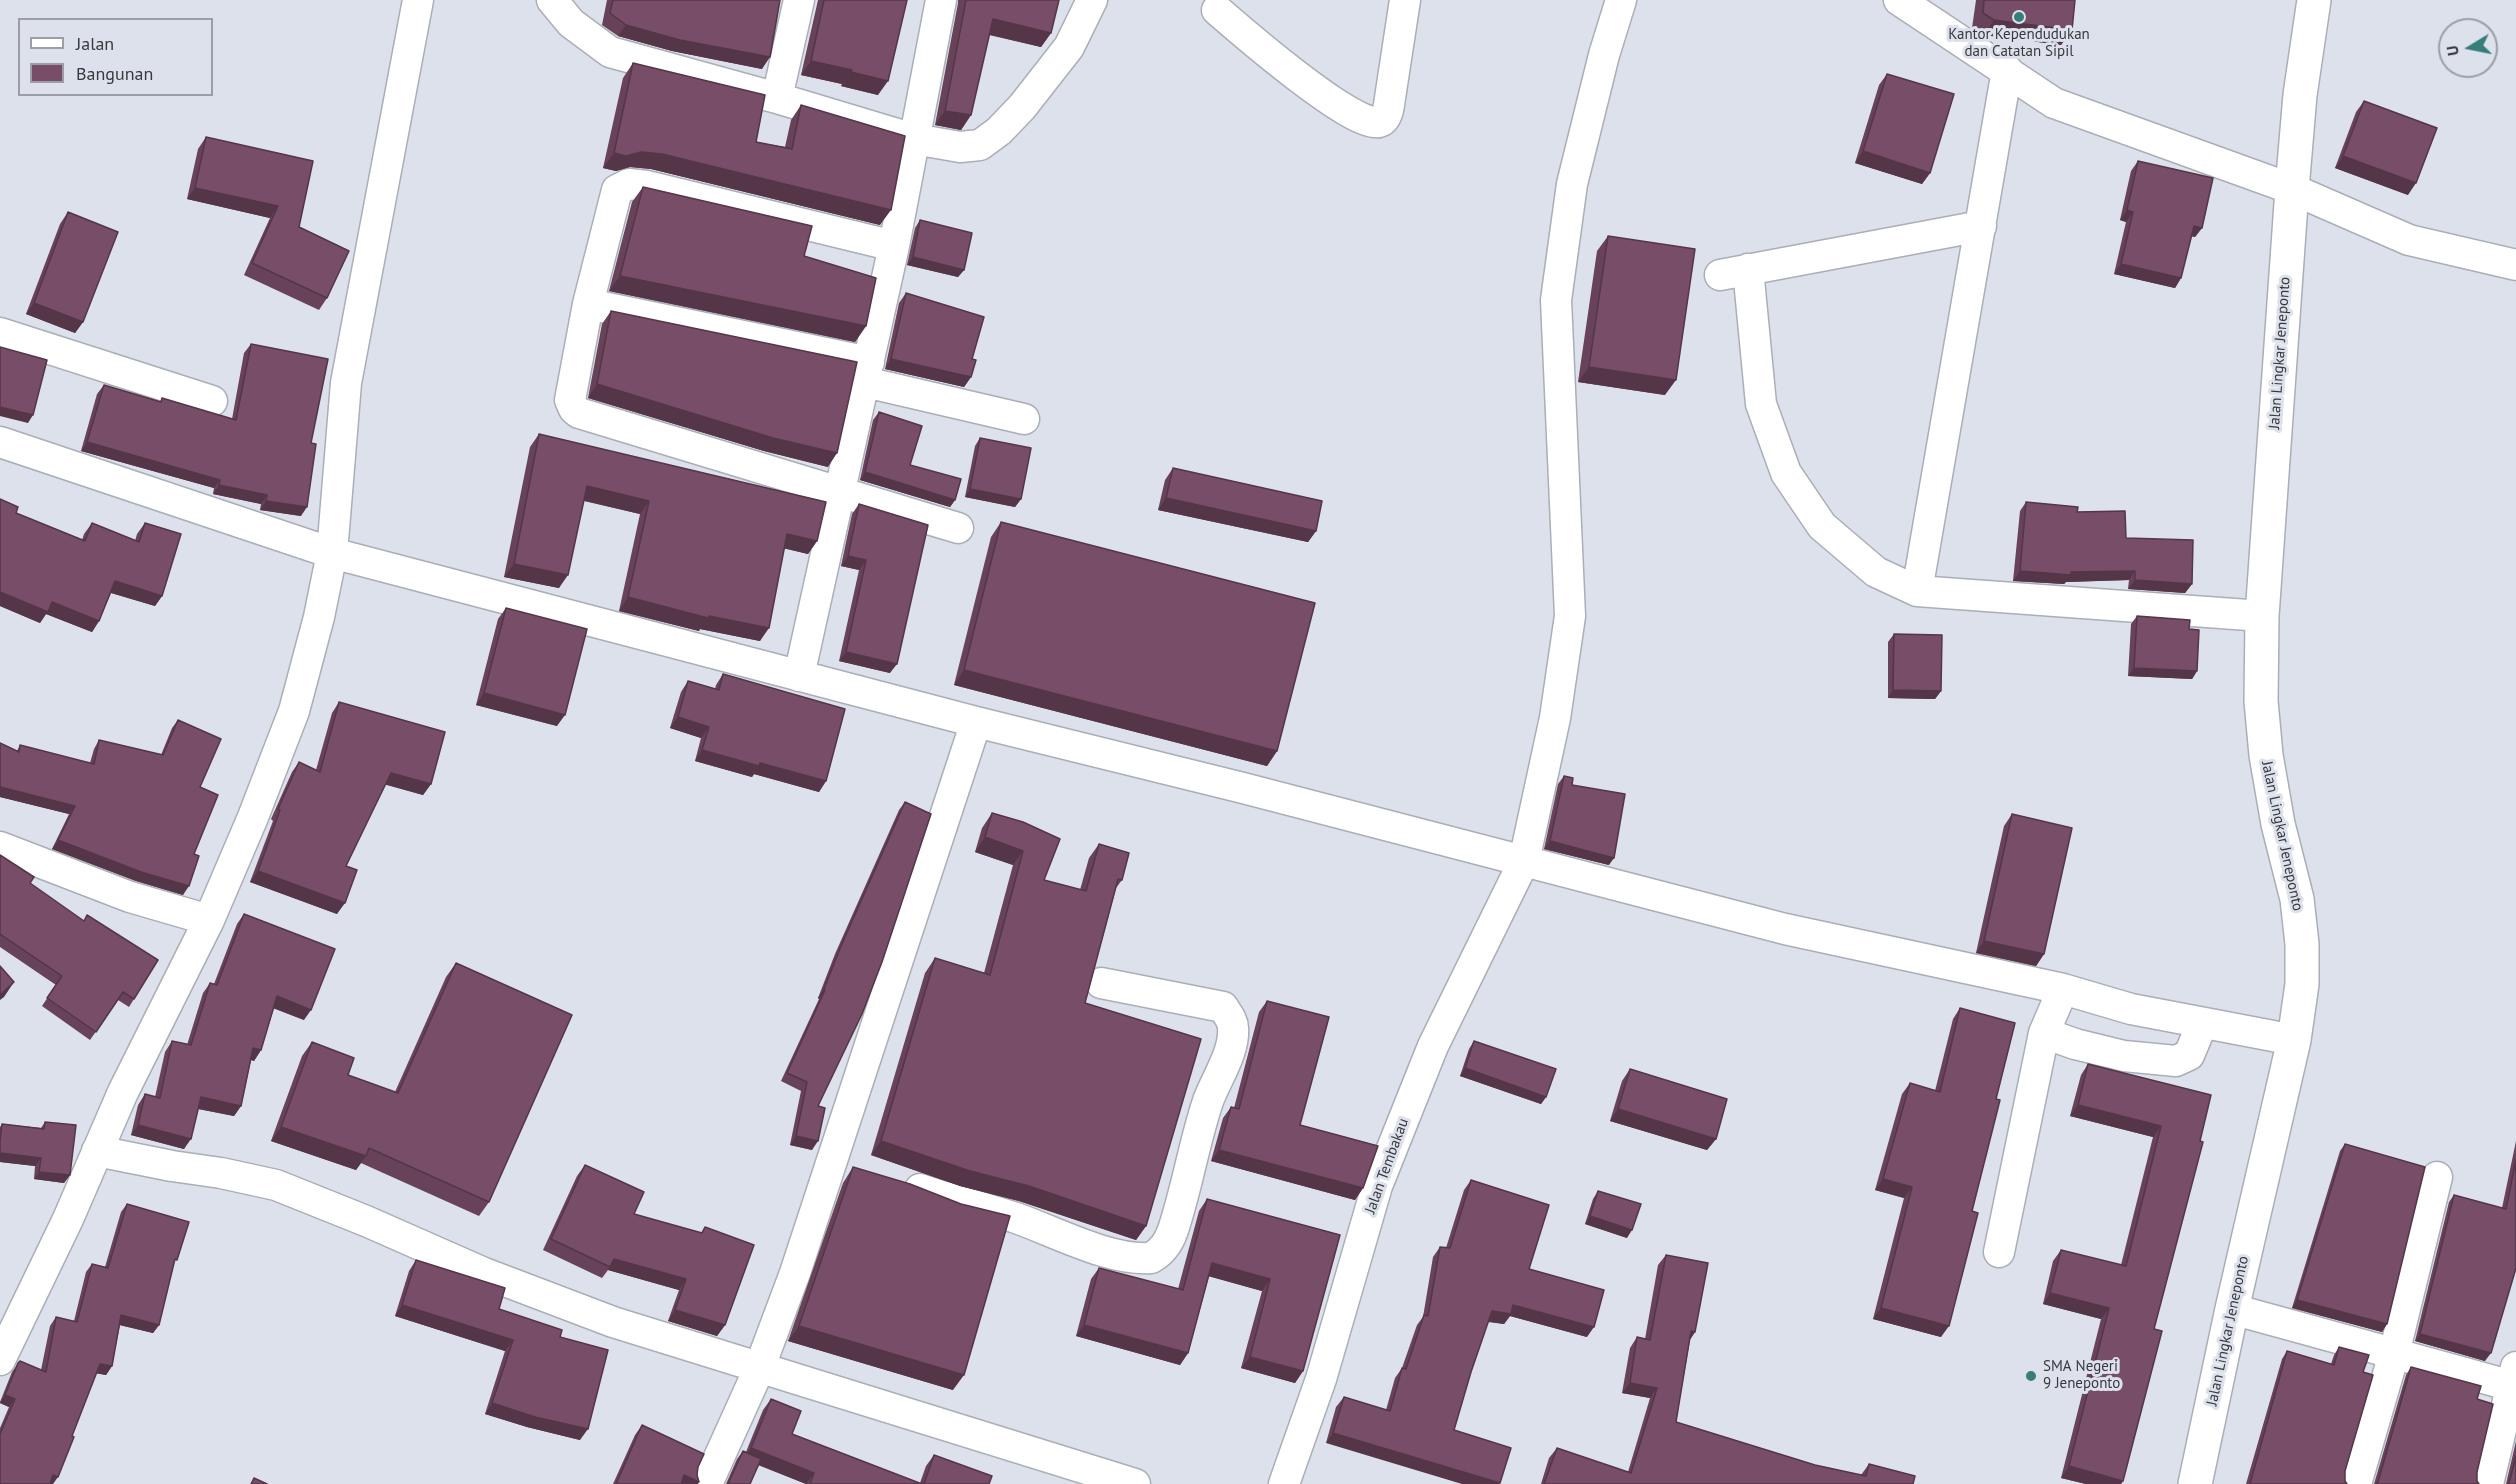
<!DOCTYPE html>
<html>
<head>
<meta charset="utf-8">
<style>
  body { margin:0 }
  #map { position:relative; width:2516px; height:1484px; overflow:hidden; background:#dde1eb; font-family:"PT Sans",sans-serif }
  canvas { display:block }
  .legend { position:absolute; left:18px; top:18px; width:195px; height:78px; box-sizing:border-box; background:#dde1eb; border:2px solid #9b9ea5; margin:0; padding:8px 10px; list-style:none; font-size:18px; color:#38393d }
  .legend li { display:flex; align-items:center; gap:12px; height:30px }
  .legend b { width:30px; border:2px solid #9b9ea5 }
  .north { position:absolute; left:2438px; top:18px; width:60px; height:60px; box-sizing:border-box; background:#dde1eb; border:2px solid #9b9ea5; border-radius:50%; rotate:260deg; font-size:16px; font-weight:700; line-height:24px; text-align:center; color:#38393d }
  .north::after { content:''; display:block; margin:auto; width:21px; height:27px; background:#367e79; clip-path:polygon(50% 0,100% 100%,50% 72%,0 100%) }
</style>
</head>
<body>
<div id="map">
<canvas width="2516" height="1484"></canvas>
<ul class="legend">
<li><b style="height:8px;background:#fff"></b>Jalan</li>
<li><b style="height:16px;background:#784d67"></b>Bangunan</li>
</ul>
<div class="north">U</div>
</div>
<script>
const ctx = document.querySelector('canvas').getContext('2d');
ctx.lineJoin = 'round';
function trace(path, color, width, dash) { ctx.strokeStyle = color; ctx.lineWidth = width; ctx.lineCap = dash ? 'butt' : 'round'; ctx.setLineDash(dash || []); ctx.stroke(path); }
function paint(path, color) { ctx.fillStyle = color; ctx.fill(path, 'evenodd'); }
function label(font, color, halo, rows, align = 'center') {
  ctx.font = font + ' "PT Sans",sans-serif'; ctx.lineWidth = 6; ctx.setLineDash([]); ctx.textBaseline = 'middle'; ctx.strokeStyle = halo; ctx.fillStyle = color; for (const [text, x, y, turn = 0] of rows) {
    ctx.save(); ctx.translate(x, y); ctx.rotate((+turn || 0) * Math.PI / 180); ctx.textAlign = isNaN(turn) ? turn : align; if (halo) ctx.strokeText(text, 0, 0); ctx.fillText(text, 0, 0); ctx.restore();
  }
}
const minor = new Path2D(`
  M552 0 571 23 610 52 777 98 914 139 960 147 980 145 999 131 1022 107 1069 47 1092 0
  M1899 0 2054 103 2292 189 2409 240 2516 265
  M1217 10C1240 30 1354 129 1379 122 1388 120 1389 105 1390 98L1405 0
  M777 98 799 0
  M894 246 647 186 629 184 617 190 588 304 570 400 574 409 579 413 958 528
  M1748 269 1761 404 1786 473 1822 526 1876 572 1917 591 2262 616
  M1720 275 1981 226
  M588 304 869 362
  M0 333 212 401
  M865 382 1024 419
  M0 442 332 553 976 722 1243 788 1785 929 2063 989 2131 1009 2294 1040
  M1917 591 2007 70
  M799 676 894 246 941 0
  M0 847 130 897 209 920
  M2063 989 2044 1033 2075 1044 2124 1056 2176 1061 2189 1055 2202 1024
  M97 1151 172 1166 221 1173 276 1185 366 1221 484 1273 613 1322 1135 1484
  M920 1189C951 1200 984 1207 1016 1218 1056 1232 1109 1261 1151 1258 1162 1252 1169 1242 1173 1230 1187 1188 1194 1143 1208 1101 1216 1079 1235 1052 1233 1028 1233 1020 1227 1014 1223 1007L1101 983
  M1999 1252 2044 1033
  M2232 1309 2516 1387
  M0 1360 68 1219 123 1092 209 920 253 817 294 711 319 617 332 553 346 383 418 0
  M707 1484 759 1369 795 1273 976 722
  M1284 1484 1321 1379 1377 1186 1433 1046 1524 861 1555 718 1570 616 1556 300 1572 184 1604 55 1621 0
  M2356 1484 2394 1354 2437 1177
  M2488 1484 2516 1367`);
const major = new Path2D(`
  M2195 1484 2232 1309 2294 1040 2302 984V944L2297 899 2278 824 2266 755 2261 701 2262 616 2292 189 2300 95 2314 0`);
trace(minor, '#a9aeb7', 33);
trace(major, '#a9aeb7', 36);
trace(minor, '#fff', 30);
trace(major, '#fff', 33);
paint(new Path2D(`
  M607 0H780L762 69 672 51 618 36 602 25Z
  M818 0H907L878 95 841 86 842 84 801 75Z
  M958 0H1059L1051 33 1041 47 989 35 971 115 961 130 935 125 958 3Z
  M1976 0H2075L2072 30 2061 45 1984 35 1972 28Z
  M633 63 756 142 785 147 791 120 801 105 880 225 651 169 630 167 616 171 603 168 623 78Z
  M1887 74 1930 173 1922 184 1855 163 1879 85Z
  M2364 101 2408 195 2335 168 2356 112Z
  M206 137 299 227 327 298 319 310 244 275 270 218 187 199 198 149Z
  M2138 161 2202 228 2195 237 2191 236 2181 278 2175 288 2114 274 2126 222 2120 220 2131 171Z
  M643 187 804 256 866 326 855 342 609 291 632 202Z
  M68 212 83 322 75 333 26 314 60 224Z
  M920 220 964 270 958 277 907 265 915 228Z
  M1608 236 1665 395 1578 382 1597 251Z
  M906 293 972 359 971 377 964 387 885 369 899 303Z
  M611 311 828 467 764 451 588 398 602 324Z
  M251 344 311 443 301 516 260 510 261 504 213 494 214 488 81 451 97 394 104 385 160 402 162 398 232 419 244 353Z
  M879 412 910 465 955 500 950 507 860 480 873 420Z
  M539 434 817 541 808 554 784 548 760 641 700 629 699 631 619 611 640 514 584 501 559 588 504 577 530 447Z
  M980 438 1021 499 1015 507 965 497 975 446Z
  M1173 468 1316 531 1308 542 1158 510 1165 480Z
  M0 499 16 513 82 540 84 534 92 523 135 541 137 534 145 523 162 596 155 606 111 593 99 621 92 632 46 614 40 623 0 606Z
  M2026 502 2077 512 2126 538 2192 584 2185 593 2128 589 2129 580 2066 582 2064 584 2013 581 2020 511Z
  M859 504 890 673 839 661 859 570 841 566 852 514Z
  M1001 522 1277 751 1267 766 954 685 991 537Z
  M506 608 557 726 476 705 498 619Z
  M2137 616 2189 629 2197 671 2192 679 2128 676 2131 624Z
  M1894 634 1941 691 1935 699 1888 698V642Z
  M723 674 826 781 819 792 754 774 752 777 695 761 701 738 670 728 681 692 688 681 715 689 716 685Z
  M339 702 431 784 423 795 385 784 346 866 337 914 250 882 273 821 271 819 292 772 299 762 316 770 332 713Z
  M178 720 200 787 194 854 183 895 136 881 52 849 69 814 0 797V743L17 751 20 745 90 763 94 749 99 740 161 755 172 728Z
  M1564 776 1572 785 1609 865 1544 849 1558 784Z
  M905 802 818 1106 812 1150 790 1145 801 1091 781 1081 819 999 818 998 835 954 899 810Z
  M992 813 1044 880 1080 890 1089 858 1099 844 1122 880 1116 888 1085 1003 1146 1226 1136 1240 1019 1201 960 1186 871 1155 925 973 935 958 984 973 1013 865 975 852 982 828Z
  M2012 814 2044 954 2036 966 1976 953 2004 826Z
  M0 855 30 883 134 999 129 1007 118 1000 90 1040 42 1006 56 985 0 947Z
  M244 914 304 1020 274 1008 261 1050 254 1061 251 1060 241 1106 234 1116 198 1109 184 1149 131 1135 138 1105 145 1094 155 1097 165 1052 172 1041 187 1045 203 993 210 983 214 984 237 924Z
  M456 963 489 1202 479 1216 361 1163 356 1170 271 1141 302 1056 312 1042 348 1075 395 1092 446 977Z
  M1267 1001 1300 1125 1363 1188 1355 1200 1211 1161 1223 1118 1231 1107 1234 1108 1259 1012Z
  M1960 1008 1996 1099 1941 1337 1873 1319 1904 1198 1875 1190 1902 1094 1910 1083 1935 1091 1953 1019Z
  M1474 1041 1546 1097 1541 1104 1460 1076 1469 1049Z
  M2088 1064 2211 1095 2154 1329 2123 1481 2121 1484H2086L2061 1478 2101 1319 2043 1304 2053 1261 2061 1250 2121 1265 2153 1137 2070 1116 2081 1075Z
  M1630 1069 1716 1139 1707 1150 1610 1121 1622 1081Z
  M45 1122 70 1175 64 1183 34 1179 35 1166 0 1162V1127L2 1124 41 1128Z
  M2516 1141V1268L2485 1361 2415 1341 2449 1202 2454 1195 2502 1208Z
  M2345 1144 2387 1324 2382 1332 2292 1308 2340 1151Z
  M585 1165 634 1214 701 1233 705 1227 725 1325 717 1336 668 1321 679 1290 608 1270 602 1278 543 1250 577 1176Z
  M853 1167 953 1390 788 1341 843 1183Z
  M1471 1180 1529 1269 1587 1337 1510 1316 1504 1324 1488 1322 1471 1372 1326 1443 1336 1407 1344 1397 1386 1410 1395 1378 1402 1368 1417 1325 1423 1317 1433 1257 1440 1247 1446 1248 1464 1190Z
  M1598 1191 1627 1238 1585 1224 1593 1199Z
  M1207 1199 1340 1235 1303 1371 1295 1383 1241 1368 1262 1291 1209 1276 1188 1353 1180 1365 1076 1336 1091 1279 1099 1268 1178 1289 1199 1211Z
  M127 1204 173 1266 159 1325 153 1333 120 1325 112 1366 106 1375 96 1373 0 1484V1428L9 1407 0 1403V1402L12 1372 20 1361 41 1370 50 1326 56 1317 74 1321 86 1272 92 1264 105 1267 121 1212Z
  M1666 1255 1695 1332 1690 1340 1676 1422 1815 1465 1861 1475 1869 1464 1913 1484H1541L1549 1458 1557 1448 1628 1472 1650 1398 1622 1393 1630 1348 1637 1337 1645 1339 1658 1265Z
  M416 1260 499 1309 560 1337 580 1440 527 1427 485 1414 505 1351 395 1316 409 1271Z
  M2339 1347 2363 1372 2345 1471V1481L2347 1484H2246L2282 1359 2287 1351 2331 1364 2334 1355Z
  M2411 1367 2477 1399V1481L2479 1484H2374L2406 1375Z
  M771 1399 792 1434 920 1483 926 1466 934 1455 989 1484H806L759 1465 750 1484H726L737 1459 743 1451 746 1452 763 1410Z
  M642 1425 698 1467 697 1475 698 1484H613L635 1435Z
  M2516 1441V1484H2506Z`), '#674259');
paint(new Path2D(`
  M993 19 1051 33 1041 47 983 33Z
  M1994 20 2072 30 2061 45 1984 35Z
  M626 25 770 57 762 69 672 51 618 36Z
  M811 61 852 70 842 84 801 75Z
  M851 72 888 81 878 95 841 86Z
  M945 111 971 115 961 130 935 125Z
  M1863 151 1930 173 1922 184 1855 163Z
  M641 152 662 154 891 210 880 225 651 169 630 167 616 171 603 168 614 153Z
  M2343 156 2416 183 2408 195 2335 168Z
  M195 188 278 206 270 218 187 199Z
  M2127 210 2133 212 2126 222 2120 220Z
  M2194 226 2202 228 2195 237 2187 235Z
  M913 257 964 270 958 277 907 265Z
  M2121 264 2181 278 2175 288 2114 274Z
  M620 276 866 326 855 342 609 291Z
  M34 303 83 322 75 333 26 314Z
  M891 359 971 377 964 387 885 369Z
  M1589 367 1676 380 1665 395 1578 382Z
  M597 384 837 453 828 467 764 451 588 398Z
  M0 407 33 415 28 423 0 416Z
  M87 442 220 480 214 488 81 451Z
  M865 472 955 500 950 507 860 480Z
  M219 485 267 495 261 504 213 494Z
  M587 486 649 501 640 514 577 499Z
  M970 489 1021 499 1015 507 965 497Z
  M1166 498 1316 531 1308 542 1158 510Z
  M266 501 307 507 301 516 260 510Z
  M787 534 817 541 808 554 778 547Z
  M848 556 866 560 859 570 841 566Z
  M514 564 568 575 559 588 504 577Z
  M2020 571 2071 572 2135 571 2129 580 2066 582 2064 584 2013 581Z
  M2135 580 2192 584 2185 593 2128 589Z
  M115 581 162 596 155 606 108 592Z
  M0 592 52 602 99 621 92 632 46 614 40 623 0 606Z
  M628 597 709 616 769 628 760 641 700 629 699 631 619 611Z
  M846 652 897 664 890 673 839 661Z
  M2134 668 2197 671 2192 679 2128 676Z
  M964 670 1277 751 1267 766 954 685Z
  M1893 690 1941 691 1935 699 1888 698Z
  M484 693 565 715 557 726 476 705Z
  M678 717 709 727 701 738 670 728Z
  M702 750 760 763 826 781 819 792 754 774 752 777 695 761Z
  M391 773 431 784 423 795 383 784Z
  M0 787 75 806 69 814 0 797Z
  M985 837 1023 851 1013 865 975 852Z
  M58 840 189 886 183 895 136 881 52 849Z
  M1550 841 1614 858 1609 865 1544 849Z
  M258 871 345 903 337 914 250 882Z
  M1984 941 2044 954 2036 966 1976 953Z
  M14 982 4 997 0 1000V995Z
  M824 989 825 990 819 999 818 998Z
  M277 996 311 1010 304 1020 270 1007Z
  M253 1048 261 1050 254 1061 246 1058Z
  M1465 1068 1546 1097 1541 1104 1460 1076Z
  M201 1097 241 1106 234 1116 194 1108Z
  M2078 1105 2161 1126 2153 1137 2070 1116Z
  M1618 1109 1716 1139 1707 1150 1610 1121Z
  M138 1125 191 1139 184 1149 131 1135Z
  M281 1127 366 1156 356 1170 271 1141Z
  M796 1136 818 1141 812 1150 790 1145Z
  M881 1141 1029 1186 1146 1226 1136 1240 1019 1201 960 1186 871 1155Z
  M1219 1150 1363 1188 1355 1200 1211 1161Z
  M0 1153 41 1158 35 1166 0 1162Z
  M39 1172 70 1175 64 1183 34 1179Z
  M1883 1179 1912 1187 1904 1198 1875 1190Z
  M1590 1216 1632 1230 1627 1238 1585 1224Z
  M614 1259 686 1279 679 1290 608 1270Z
  M1212 1263 1270 1279 1262 1291 1204 1275Z
  M2050 1293 2109 1308 2101 1319 2043 1304Z
  M2297 1300 2387 1324 2382 1332 2292 1308Z
  M402 1305 513 1340 505 1351 395 1316Z
  M1513 1305 1594 1327 1587 1337 1510 1316 1504 1324 1485 1321 1492 1311Z
  M1881 1308 1949 1326 1941 1337 1873 1319Z
  M675 1310 725 1325 717 1336 668 1321Z
  M121 1315 159 1325 153 1333 115 1324Z
  M1084 1325 1188 1353 1180 1365 1076 1336Z
  M799 1326 964 1375 953 1390 788 1341Z
  M1691 1331 1695 1332 1688 1342Z
  M2420 1334 2491 1353 2485 1361 2415 1341Z
  M1250 1357 1303 1371 1295 1383 1241 1368Z
  M100 1364 112 1366 106 1375 94 1373Z
  M1630 1383 1657 1388 1650 1398 1622 1393Z
  M5 1395 15 1399 9 1407 0 1403Z
  M492 1403 588 1429 580 1440 527 1427 485 1414Z
  M1333 1433 1500 1483 1499 1484H1462L1326 1443Z
  M751 1448 814 1473 806 1484 743 1459Z
  M2069 1466 2123 1481 2121 1484H2086L2061 1478Z
  M53 1475 58 1477 53 1484H47Z
  M684 1475 699 1482 698 1484H678Z`), '#543648');
const building = new Path2D(`
  M613 0H780L770 57 680 40 626 25 610 13Z
  M824 0H907L888 81 851 72 852 70 811 61Z
  M966 0H1059L1051 33 993 19 971 115 945 111Z
  M1984 0H2075L2072 30 1994 20 1983 13Z
  M633 63 765 95 756 142 792 149 801 105 905 136 891 210 662 154 641 152 626 156 614 153Z
  M1887 74 1954 94 1930 173 1863 151Z
  M2364 101 2437 128 2416 183 2343 156Z
  M206 137 313 161 299 227 349 251 327 298 252 263 278 206 195 188Z
  M2138 161 2213 178 2202 228 2194 226 2181 278 2121 264 2133 212 2127 210Z
  M643 187 812 226 804 256 876 278 866 326 620 276Z
  M68 212 118 232 83 322 34 303Z
  M920 220 972 233 964 270 913 257Z
  M1608 236 1695 249 1676 380 1589 367Z
  M906 293 984 317 972 359 976 360 971 377 891 359Z
  M611 311 857 362 837 453 773 438 597 384Z
  M251 344 328 359 311 443 316 444 307 507 266 501 267 495 219 485 220 480 87 442 104 385 161 402 162 398 236 420Z
  M0 347 47 360 33 415 0 407Z
  M879 412 922 426 910 465 961 479 955 500 865 472Z
  M539 434 826 502 817 541 787 534 769 628 709 616 708 618 628 597 649 501 587 486 568 575 514 564Z
  M980 438 1031 448 1021 499 970 489Z
  M1173 468 1322 501 1316 531 1166 498Z
  M0 499 18 507 16 513 85 541 92 523 139 542 145 523 181 534 162 596 115 581 99 621 52 602 48 612 0 592Z
  M2026 502 2078 507 2077 512 2125 511 2126 538 2193 540 2192 584 2135 580V571L2071 572V575L2020 571Z
  M859 504 928 525 897 664 846 652 866 560 848 556Z
  M1001 522 1315 603 1277 751 964 670Z
  M506 608 587 629 565 715 484 693Z
  M2137 616 2190 620 2189 629 2199 630 2197 671 2134 668Z
  M1894 634 1942 635 1941 691 1893 690Z
  M723 674 845 709 826 781 760 763 759 766 702 750 709 727 678 717 688 681 719 690Z
  M339 702 445 732 431 784 391 773 346 866 357 870 345 903 258 871 280 810 278 809 299 762 320 772Z
  M178 720 221 739 200 787 218 795 194 854 199 856 189 886 141 872 58 840 75 806 0 787V743L19 752 20 745 94 764 99 740 163 755Z
  M1564 776 1573 778 1572 785 1625 794 1614 858 1550 841Z
  M905 802 931 814 882 962 862 1014 818 1106 825 1108 818 1141 796 1136 807 1082 787 1073 825 990 824 989 841 946Z
  M992 813 1023 822 1060 839 1044 880 1086 891 1099 844 1129 853 1122 880 1118 879 1085 1003 1201 1039 1146 1226 1029 1186 970 1171 881 1141 935 958 990 975 1023 851 985 837Z
  M2012 814 2072 828 2044 954 1984 941Z
  M0 855 34 877 30 883 84 921 87 915 158 960 134 999 123 992 96 1032 47 998 62 976 0 934Z
  M244 914 335 949 311 1010 277 996 261 1050 253 1048 241 1106 201 1097 191 1139 138 1125 145 1094 160 1098 172 1041 191 1045 210 983 217 985Z
  M456 963 572 1015 489 1202 369 1148 366 1156 281 1127 312 1042 354 1058 348 1075 398 1093Z
  M0 966 14 982 0 995Z
  M1267 1001 1329 1017 1300 1125 1378 1146 1363 1188 1219 1150 1231 1107 1239 1109Z
  M1960 1008 2015 1023 1996 1099 2000 1100 1972 1211 1978 1213 1949 1326 1881 1308 1912 1187 1883 1179 1910 1083 1940 1092Z
  M1474 1041 1556 1069 1546 1097 1465 1068Z
  M2088 1064 2211 1095 2200 1141 2203 1142 2154 1329 2162 1331 2123 1481 2069 1466 2109 1308 2050 1293 2061 1250 2126 1266 2161 1126 2078 1105Z
  M1630 1069 1727 1099 1716 1139 1618 1109Z
  M45 1122 76 1125 70 1175 39 1172 41 1158 0 1153V1141L2 1124 44 1129Z
  M2345 1144 2425 1167 2387 1324 2297 1300Z
  M2516 1160V1268L2491 1353 2420 1334 2454 1195 2506 1209Z
  M585 1165 644 1192 634 1214 702 1233 705 1227 754 1245 725 1325 675 1310 686 1279 614 1259 610 1267 551 1239Z
  M853 1167 910 1184 961 1204 1010 1216 964 1375 799 1326Z
  M1471 1180 1549 1205 1529 1269 1604 1290 1594 1327 1513 1305 1511 1314 1492 1311 1471 1372 1454 1430 1511 1448 1500 1483 1333 1433 1344 1397 1390 1411 1402 1368 1406 1369 1424 1315 1428 1316 1440 1247 1450 1248Z
  M1598 1191 1641 1204 1632 1230 1590 1216Z
  M1207 1199 1340 1235 1303 1371 1250 1357 1270 1279 1212 1263 1188 1353 1084 1325 1099 1268 1183 1290Z
  M127 1204 189 1222 177 1260 175 1259 159 1325 121 1315 112 1366 100 1364 72 1436 74 1437 58 1477 53 1475 50 1484H0V1434L15 1399 5 1395 18 1363 20 1361 46 1372 56 1317 77 1322 92 1264 108 1268Z
  M1666 1255 1708 1263 1695 1332 1691 1331 1676 1422 1815 1465 1866 1476 1869 1464 1915 1476 1913 1484H1544L1557 1448 1631 1473 1657 1388 1630 1383 1637 1337 1650 1340Z
  M416 1260 505 1288 499 1309 562 1330 560 1337 608 1350 588 1429 535 1417 492 1403 513 1340 402 1305Z
  M2339 1347 2369 1355 2363 1372 2373 1375 2345 1471V1481L2347 1484H2250L2287 1351 2334 1365Z
  M2411 1367 2481 1386 2477 1399 2493 1404 2477 1472V1481L2479 1484H2376L2378 1482Z
  M771 1399 801 1411 792 1434 922 1484H810L814 1473 751 1448Z
  M642 1425 704 1454 698 1467 697 1475 699 1482 684 1475 681 1484H616Z
  M743 1451 761 1459 750 1484H728Z
  M934 1455 992 1476 989 1484H924Z
  M2516 1456V1484H2508L2510 1480Z
  M254 1478 267 1484H251Z`);
paint(building, '#784d67');
trace(building, '#543648', 1.5);
for (const [x, y, r, color] of [
  [2019,17,6,"#367e79"],
  [2031,1376,6,"#367e79"]
]) { const dot = new Path2D(); dot.arc(x, y, r, 0, 2 * Math.PI); ctx.fillStyle = color; ctx.fill(dot); trace(dot, '#dde1eb', 2); }
label('15px', '#38393d', '#dde1eb', [
  ["Kantor Kependudukan",2019,35],
  ["dan Catatan Sipil",2019,52],
  ["SMA Negeri",2043,1367,"left"],
  ["9 Jeneponto",2043,1384,"left"]
]);
label('15px', '#38393d', '#dde1eb', [
  ["Jalan Lingkar Jeneponto",2280,353,-86],
  ["Jalan Lingkar Jeneponto",2282,836,78],
  ["Jalan Tembakau",1387,1166,-70],
  ["Jalan Lingkar Jeneponto",2228,1331,-78]
]);
</script>
</body>
</html>
